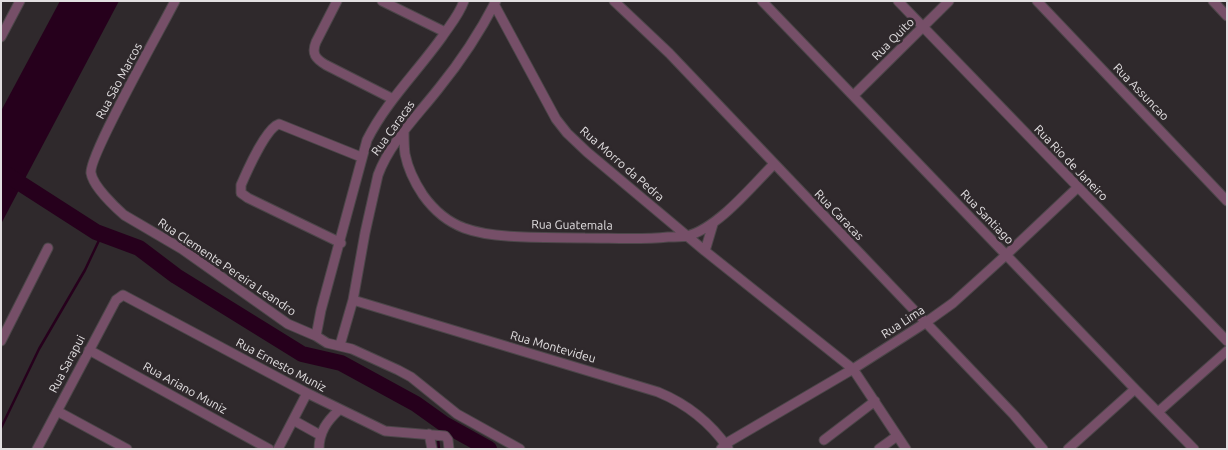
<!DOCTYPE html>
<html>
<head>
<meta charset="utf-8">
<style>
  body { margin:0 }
  #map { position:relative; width:1228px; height:450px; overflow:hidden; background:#2f292c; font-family:Ubuntu,sans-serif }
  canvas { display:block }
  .frame { position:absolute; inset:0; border:2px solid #e2dfe1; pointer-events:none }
</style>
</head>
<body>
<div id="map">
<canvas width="1228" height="450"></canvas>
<div class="frame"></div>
</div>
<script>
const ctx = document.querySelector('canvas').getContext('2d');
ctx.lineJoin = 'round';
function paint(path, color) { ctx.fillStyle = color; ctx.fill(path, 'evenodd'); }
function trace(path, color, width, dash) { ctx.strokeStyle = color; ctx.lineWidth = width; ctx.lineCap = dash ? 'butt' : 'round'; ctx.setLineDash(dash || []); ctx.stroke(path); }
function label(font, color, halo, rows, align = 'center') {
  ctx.font = font + ' Ubuntu,sans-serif'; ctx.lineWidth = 5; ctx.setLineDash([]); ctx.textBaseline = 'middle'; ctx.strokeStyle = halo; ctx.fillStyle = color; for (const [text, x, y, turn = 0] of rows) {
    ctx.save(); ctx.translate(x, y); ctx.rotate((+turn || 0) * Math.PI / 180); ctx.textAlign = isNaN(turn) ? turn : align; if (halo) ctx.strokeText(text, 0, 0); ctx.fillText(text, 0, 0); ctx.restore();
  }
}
paint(new Path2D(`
  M60 1H119L1 224V111Z`), '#26001c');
trace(new Path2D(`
  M1 428 39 349 85 270 102 234
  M440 433 444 424
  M438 438 439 449`), '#26001c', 2.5);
trace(new Path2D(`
  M1 171 96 232 139 248 176 276 302 354 341 363 416 404 444 424 489 449`), '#26001c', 16);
const minor = new Path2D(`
  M175 1C163 25 88 157 91 173 93 186 115 207 124 215L182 249 288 324 316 336 327 343 352 349 398 370 411 377 457 414 520 449
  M337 1 316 42C311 54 316 59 326 65L393 99
  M382 1 445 32
  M614 1 669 53 1014 415 1043 449
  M762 1 1135 389 1194 449
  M898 1 1227 341
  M1037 1 1227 201
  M1213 1 1227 16
  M494 4 556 119 567 133 587 152 705 251 853 369 906 449
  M1 37 20 1
  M854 95 949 1
  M404 131C404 139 404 147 405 154 408 169 415 183 423 195 433 209 448 222 464 228 496 240 550 237 585 238 612 238 641 240 668 237 674 237 681 237 687 236 718 228 751 187 774 164
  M341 243 248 198 241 193V185C247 171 266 128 279 124L361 157
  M705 251 713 224
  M353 300 658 392C687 404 710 422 728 448
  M316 336 321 310 367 140C386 102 417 72 442 37 450 25 459 15 464 1
  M1 341 48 248
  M340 345 353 300 365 233 378 175C390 142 418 115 439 88 461 61 480 32 496 1
  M89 350 269 449
  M57 411 127 449
  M1158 412 1227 351
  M293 420 320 435
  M429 434 432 449
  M824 440 875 401
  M37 449 116 300 123 295 307 393 385 431 445 436 448 440 449 449
  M278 449 307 393
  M319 449C319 432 327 421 339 410
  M721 449 725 444 853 369 925 323 953 303 1006 255 1077 188
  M879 449 897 436
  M1068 449 1135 389`);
trace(minor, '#4c4649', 11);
trace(minor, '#764f68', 9);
label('12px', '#e2dfe1', '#2f292c', [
  ["Rua Quito",893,39,-45],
  ["Rua Sāo Marcos",119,81,-62],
  ["Rua Assuncao",1141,92,46],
  ["Rua Caracas",393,128,-54],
  ["Rua Rio de Janeiro",1071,163,46],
  ["Rua Morro da Pedra",622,164,41],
  ["Rua Caracas",839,215,46],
  ["Rua Santiago",987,217,46],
  ["Rua Guatemala",572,225,1],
  ["Rua Clemente Pereira Leandro",227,267,34],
  ["Rua Lima",903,322,-33],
  ["Rua Montevideu",553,347,16],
  ["Rua Sarapui",67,364,-62],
  ["Rua Ernesto Muniz",281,365,28],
  ["Rua Ariano Muniz",185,388,29]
]);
</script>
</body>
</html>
